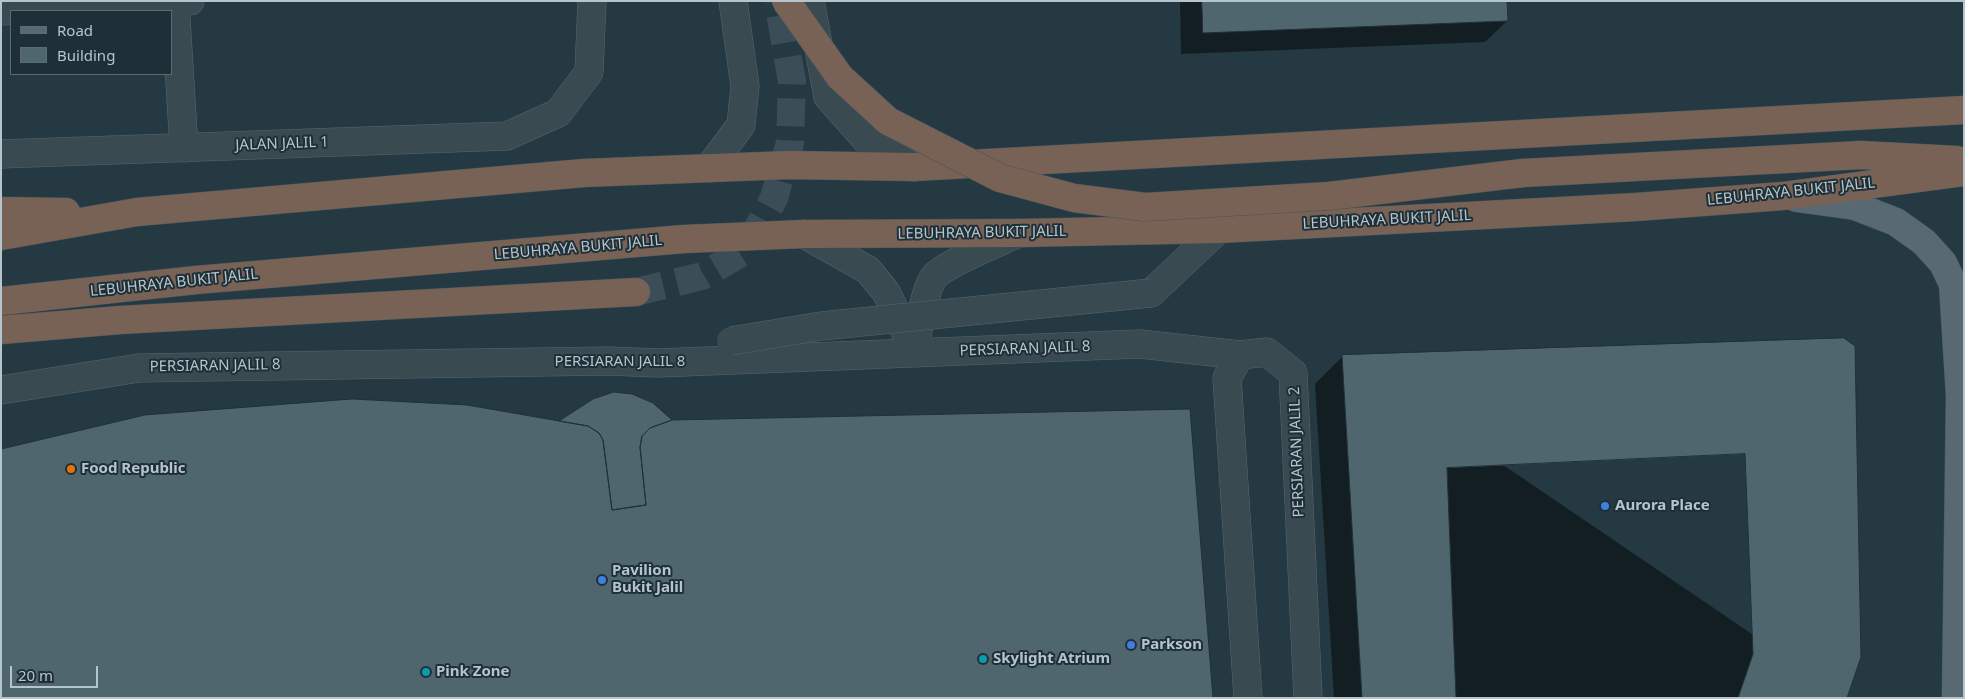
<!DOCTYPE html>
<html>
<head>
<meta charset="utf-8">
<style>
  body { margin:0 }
  #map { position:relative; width:1965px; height:699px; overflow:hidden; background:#253942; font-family:"Noto Sans",sans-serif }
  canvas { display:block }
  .frame { position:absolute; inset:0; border:2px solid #b6c4cc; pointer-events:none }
  .legend { position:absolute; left:10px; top:10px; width:162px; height:65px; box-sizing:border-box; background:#1e2f37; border:1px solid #5b6b73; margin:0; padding:6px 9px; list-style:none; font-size:15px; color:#b6c4cc }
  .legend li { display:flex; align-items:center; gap:10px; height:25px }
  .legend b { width:25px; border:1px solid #5b6b73 }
  .scale { position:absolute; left:10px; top:666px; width:88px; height:22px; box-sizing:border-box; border:2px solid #b6c4cc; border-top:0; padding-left:6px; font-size:15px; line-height:18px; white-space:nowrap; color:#b6c4cc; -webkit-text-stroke:4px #1e2f37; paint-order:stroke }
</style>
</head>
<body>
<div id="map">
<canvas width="1965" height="699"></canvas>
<div class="frame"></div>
<ul class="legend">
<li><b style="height:6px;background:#586971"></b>Road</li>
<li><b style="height:14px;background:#50666f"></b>Building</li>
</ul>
<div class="scale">20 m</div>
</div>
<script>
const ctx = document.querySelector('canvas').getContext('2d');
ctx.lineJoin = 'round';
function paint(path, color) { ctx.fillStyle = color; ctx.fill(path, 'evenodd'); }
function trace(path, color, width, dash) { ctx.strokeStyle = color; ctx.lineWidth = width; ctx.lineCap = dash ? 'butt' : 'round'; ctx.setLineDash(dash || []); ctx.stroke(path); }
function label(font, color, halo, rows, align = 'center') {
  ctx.font = font + ' "Noto Sans",sans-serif'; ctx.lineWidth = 4; ctx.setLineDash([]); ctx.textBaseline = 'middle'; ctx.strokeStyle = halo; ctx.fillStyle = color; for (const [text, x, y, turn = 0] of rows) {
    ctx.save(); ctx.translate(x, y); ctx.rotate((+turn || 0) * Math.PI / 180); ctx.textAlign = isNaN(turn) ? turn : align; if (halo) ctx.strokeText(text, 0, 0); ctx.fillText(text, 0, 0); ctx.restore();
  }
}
paint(new Path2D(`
  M1180 1H1506L1507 21 1485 42 1181 54Z
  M1343 356 1846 698H1334L1315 384Z`), '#0007');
const building = new Path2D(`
  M1202 1H1507L1508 21 1203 33Z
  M1844 338 1855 346 1861 657 1847 698H1362L1342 355Z
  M614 392 632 394 653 403 672 420 650 428 642 436 640 447 646 505 612 510 603 440 599 433 588 426 559 421 593 399Z
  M352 399 467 405 588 426 599 433 603 440 612 510 646 505 640 447 642 436 650 428 672 420 1190 409 1213 698H1V449L145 415Z
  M1745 454 1753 654 1738 698H1456L1447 468Z`);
paint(building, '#50666f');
trace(building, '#203139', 1);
trace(new Path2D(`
  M636 292 702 276 746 250 774 198 790 143 792 82 778 1`), '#3b4e57', 28, [28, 14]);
const minor = new Path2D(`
  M810 1 828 97 867 141 914 167
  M175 2 184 148
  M1 11 190 1
  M1 154 507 136 558 113 589 72 592 1
  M709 168 741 125 745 86 733 1
  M804 234 868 270 886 292 914 350C918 334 925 286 935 276 947 263 1000 242 1019 233
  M1151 293 1219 229
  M1240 355 1227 378 1248 698
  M1 390 139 368 608 361 658 363 1140 344 1240 355 1267 352 1293 373 1308 698`);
const major = new Path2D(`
  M1797 198 1855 206 1896 222 1924 242 1943 263 1953 284 1960 396 1956 698`);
const highway = new Path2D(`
  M1523 173 1861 155 1957 160
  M1 211 66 212
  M1 236 137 212 584 173 789 165 914 167 1964 110
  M1 301 196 280 684 239 804 234 1019 233 1219 229 1410 219 1636 207 1783 196 1964 172
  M1 330 120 320 636 292`);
trace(minor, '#57676f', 29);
trace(major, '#46565e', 29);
trace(highway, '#44545c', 29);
trace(minor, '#394a51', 28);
trace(major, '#586971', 28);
trace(highway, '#786256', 28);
const minorBridge = new Path2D(`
  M731 341 821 326 1151 293`);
const highwayBridge = new Path2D(`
  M786 1 840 77 888 121 1000 178 1074 198 1145 207 1329 196 1523 173`);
trace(minorBridge, '#57676f', 29, []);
trace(highwayBridge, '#44545c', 29, []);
trace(minorBridge, '#394a51', 28);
trace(highwayBridge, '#786256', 28);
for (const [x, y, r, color] of [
  [71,469,5,"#e8710a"],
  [1605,506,5,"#3f7fe0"],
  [602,580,5,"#3f7fe0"],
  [1131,645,5,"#3f7fe0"],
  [983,659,5,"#0f9aa8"],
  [426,672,5,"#0f9aa8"]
]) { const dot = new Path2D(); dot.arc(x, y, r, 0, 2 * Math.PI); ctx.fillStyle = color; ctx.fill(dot); trace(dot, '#1e2f37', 2); }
label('15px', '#b6c4cc', '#1e2f37', [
  ["JALAN JALIL 1",282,144,-2],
  ["LEBUHRAYA BUKIT JALIL",1791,192,-6],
  ["LEBUHRAYA BUKIT JALIL",1387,220,-3],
  ["LEBUHRAYA BUKIT JALIL",982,233,-1],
  ["LEBUHRAYA BUKIT JALIL",578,248,-5],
  ["LEBUHRAYA BUKIT JALIL",174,283,-6],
  ["PERSIARAN JALIL 8",1025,349,-2],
  ["PERSIARAN JALIL 8",620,362],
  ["PERSIARAN JALIL 8",215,366,-1],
  ["PERSIARAN JALIL 2",1297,452,-92]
]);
label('bold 15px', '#b6c4cc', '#1e2f37', [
  ["Food Republic",81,469],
  ["Aurora Place",1615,506],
  ["Pavilion",612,571],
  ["Bukit Jalil",612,588],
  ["Parkson",1141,645],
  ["Skylight Atrium",993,659],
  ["Pink Zone",436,672]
], 'left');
</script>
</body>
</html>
